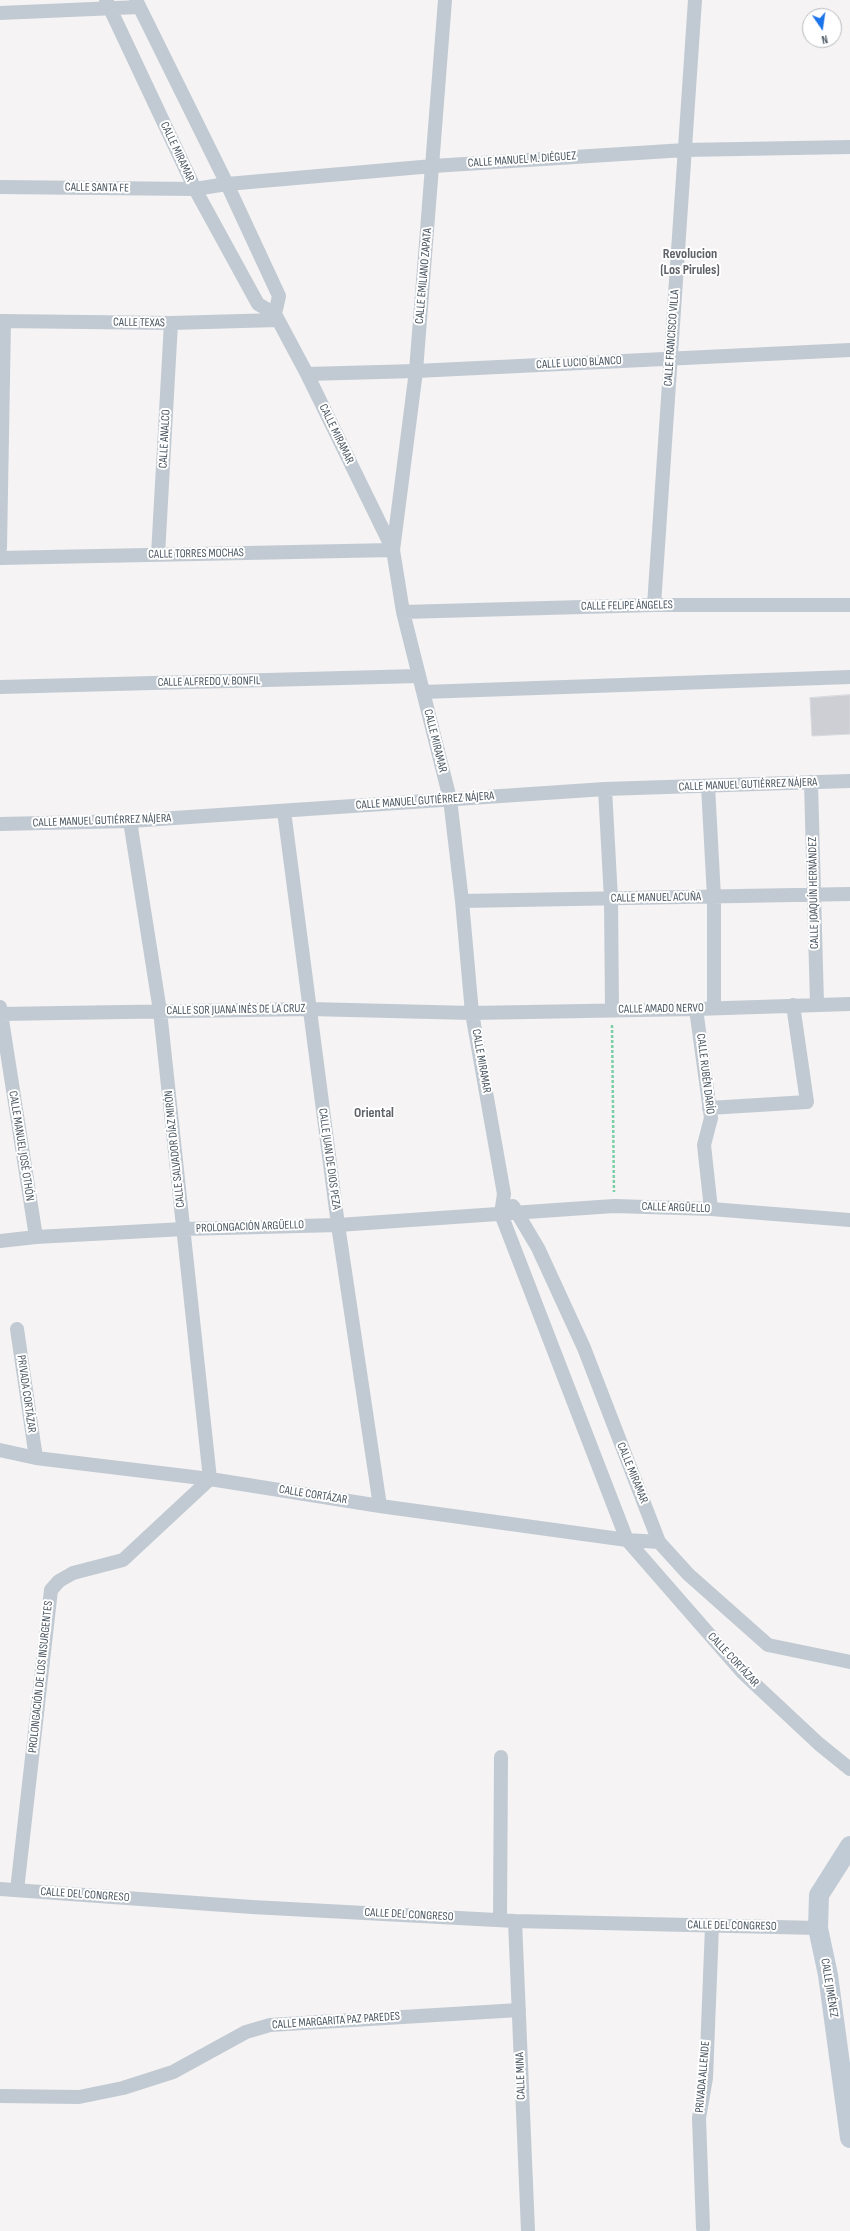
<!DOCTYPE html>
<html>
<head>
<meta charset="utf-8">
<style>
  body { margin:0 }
  #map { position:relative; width:850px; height:2231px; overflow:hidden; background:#f5f3f3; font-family:"Sofia Sans Condensed",sans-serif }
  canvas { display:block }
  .north { position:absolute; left:802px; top:8px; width:40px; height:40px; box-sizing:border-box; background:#fff; border:1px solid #b7bbc0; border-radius:50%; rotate:167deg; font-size:11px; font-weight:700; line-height:16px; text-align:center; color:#4a5661 }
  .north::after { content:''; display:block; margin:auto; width:14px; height:18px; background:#1a73e8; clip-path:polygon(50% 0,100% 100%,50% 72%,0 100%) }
</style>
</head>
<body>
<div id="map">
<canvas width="850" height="2231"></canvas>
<div class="north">N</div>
</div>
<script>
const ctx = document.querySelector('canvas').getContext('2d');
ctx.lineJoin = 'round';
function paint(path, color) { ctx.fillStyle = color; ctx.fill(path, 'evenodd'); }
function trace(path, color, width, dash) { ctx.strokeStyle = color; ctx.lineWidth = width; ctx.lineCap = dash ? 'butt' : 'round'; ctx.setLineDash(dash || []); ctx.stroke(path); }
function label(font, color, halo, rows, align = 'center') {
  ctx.font = font + ' "Sofia Sans Condensed",sans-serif'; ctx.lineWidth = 4; ctx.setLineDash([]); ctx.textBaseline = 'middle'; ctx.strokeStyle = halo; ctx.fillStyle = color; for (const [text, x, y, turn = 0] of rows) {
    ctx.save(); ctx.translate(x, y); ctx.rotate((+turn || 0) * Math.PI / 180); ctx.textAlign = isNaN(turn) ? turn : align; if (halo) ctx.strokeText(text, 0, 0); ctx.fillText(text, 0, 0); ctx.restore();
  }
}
const building = new Path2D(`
  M850 695V734L812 736 810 698Z`);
paint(building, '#cdcfd5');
trace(building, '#d7d9de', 1);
trace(new Path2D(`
  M612 1025 614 1192`), '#7ad0a6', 2.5, [3, 2]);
trace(new Path2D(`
  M106 0 195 189 258 304 275 314 307 374 393 550 403 612 450 799 462 901 472 1013 504 1194 501 1214 627 1540 743 1673 819 1744 850 1769
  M136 0 227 184 279 296 275 314
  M0 13 139 7
  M0 187 195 189 227 184 433 166 685 150 850 147
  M0 321 171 323 278 320
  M307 374 416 371 850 350
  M0 548 4 321
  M158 555 171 323
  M0 558 393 550 416 371 445 0
  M654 605 695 0
  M403 612 654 605H850
  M0 687 419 676
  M423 692 850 677
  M811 782 817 1004
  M708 786 714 897V1007
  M605 789 611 899 612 1010
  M284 811 338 1225 380 1506
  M0 824 130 821 605 789 850 781
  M462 901 850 894
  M0 1007 36 1237
  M696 1009 711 1118 704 1145 711 1209
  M0 1014 309 1009 472 1013 696 1009 850 1004
  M709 1108 807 1102 793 1005
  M513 1206 538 1248 584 1348 659 1542 688 1574 768 1645 850 1662
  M0 1241 36 1237 184 1229 338 1225 614 1206 711 1209 850 1220
  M17 1329 36 1458
  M0 1450 36 1458 210 1479 380 1506 627 1540 659 1542
  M0 1889 252 1907 515 1921 818 1928
  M17 1890 51 1590 59 1581 73 1573 123 1560 210 1479 160 1011 130 821
  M500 1920 501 1757
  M515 1921 528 2231
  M0 2096 79 2097 123 2088 173 2072 246 2032 270 2025 519 2010
  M703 2228 699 2118 706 2078 712 1926`), '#c1cad2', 14);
trace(new Path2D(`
  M850 1846 819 1895 818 1928 828 1975 850 2138`), '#c1cbd6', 20);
label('12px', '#4a5661', '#fff', [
  ["CALLE MIRAMAR",177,152,65],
  ["CALLE MANUEL M. DIÉGUEZ",522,160,-4],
  ["CALLE SANTA FE",97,188,1],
  ["CALLE EMILIANO ZAPATA",424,276,-85],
  ["CALLE TEXAS",139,323,1],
  ["CALLE FRANCISCO VILLA",672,338,-86],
  ["CALLE LUCIO BLANCO",579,363,-3],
  ["CALLE MIRAMAR",336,434,64],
  ["CALLE ANALCO",165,439,-87],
  ["CALLE TORRES MOCHAS",196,554,-1],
  ["CALLE FELIPE ÁNGELES",627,606,-1],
  ["CALLE ALFREDO V. BONFIL",209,682,-1],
  ["CALLE MIRAMAR",435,741,76],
  ["CALLE MANUEL GUTIÉRREZ NÁJERA",748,785,-2],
  ["CALLE MANUEL GUTIÉRREZ NÁJERA",425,801,-4],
  ["CALLE MANUEL GUTIÉRREZ NÁJERA",102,821,-2],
  ["CALLE JOAQUÍN HERNÁNDEZ",814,893,-91],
  ["CALLE MANUEL ACUÑA",656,898,-1],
  ["CALLE AMADO NERVO",661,1009,-1],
  ["CALLE SOR JUANA INÉS DE LA CRUZ",236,1010,-1],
  ["CALLE MIRAMAR",481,1061,80],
  ["CALLE RUBÉN DARÍO",705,1074,83],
  ["CALLE MANUEL JOSÉ OTHÓN",21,1146,81],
  ["CALLE SALVADOR DÍAZ MIRÓN",175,1149,-96],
  ["CALLE JUAN DE DIOS PEZA",329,1159,82],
  ["CALLE ARGÜELLO",676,1208,2],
  ["PROLONGACIÓN ARGÜELLO",250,1227,-2],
  ["PRIVADA CORTÁZAR",26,1394,82],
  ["CALLE MIRAMAR",632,1473,68],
  ["CALLE CORTÁZAR",313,1495,9],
  ["CALLE CORTÁZAR",733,1660,47],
  ["PROLONGACIÓN DE LOS INSURGENTES",41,1677,-84],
  ["CALLE DEL CONGRESO",85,1895,4],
  ["CALLE DEL CONGRESO",409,1915,3],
  ["CALLE DEL CONGRESO",732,1926,1],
  ["CALLE JIMÉNEZ",829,1988,81],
  ["CALLE MARGARITA PAZ PAREDES",336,2021,-4],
  ["CALLE MINA",521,2076,-92],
  ["PRIVADA ALLENDE",703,2077,-85]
]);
label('bold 14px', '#5f6368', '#fff', [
  ["Revolucion",690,254],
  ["(Los Pirules)",690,270],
  ["Oriental",374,1113]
]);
</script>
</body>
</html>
